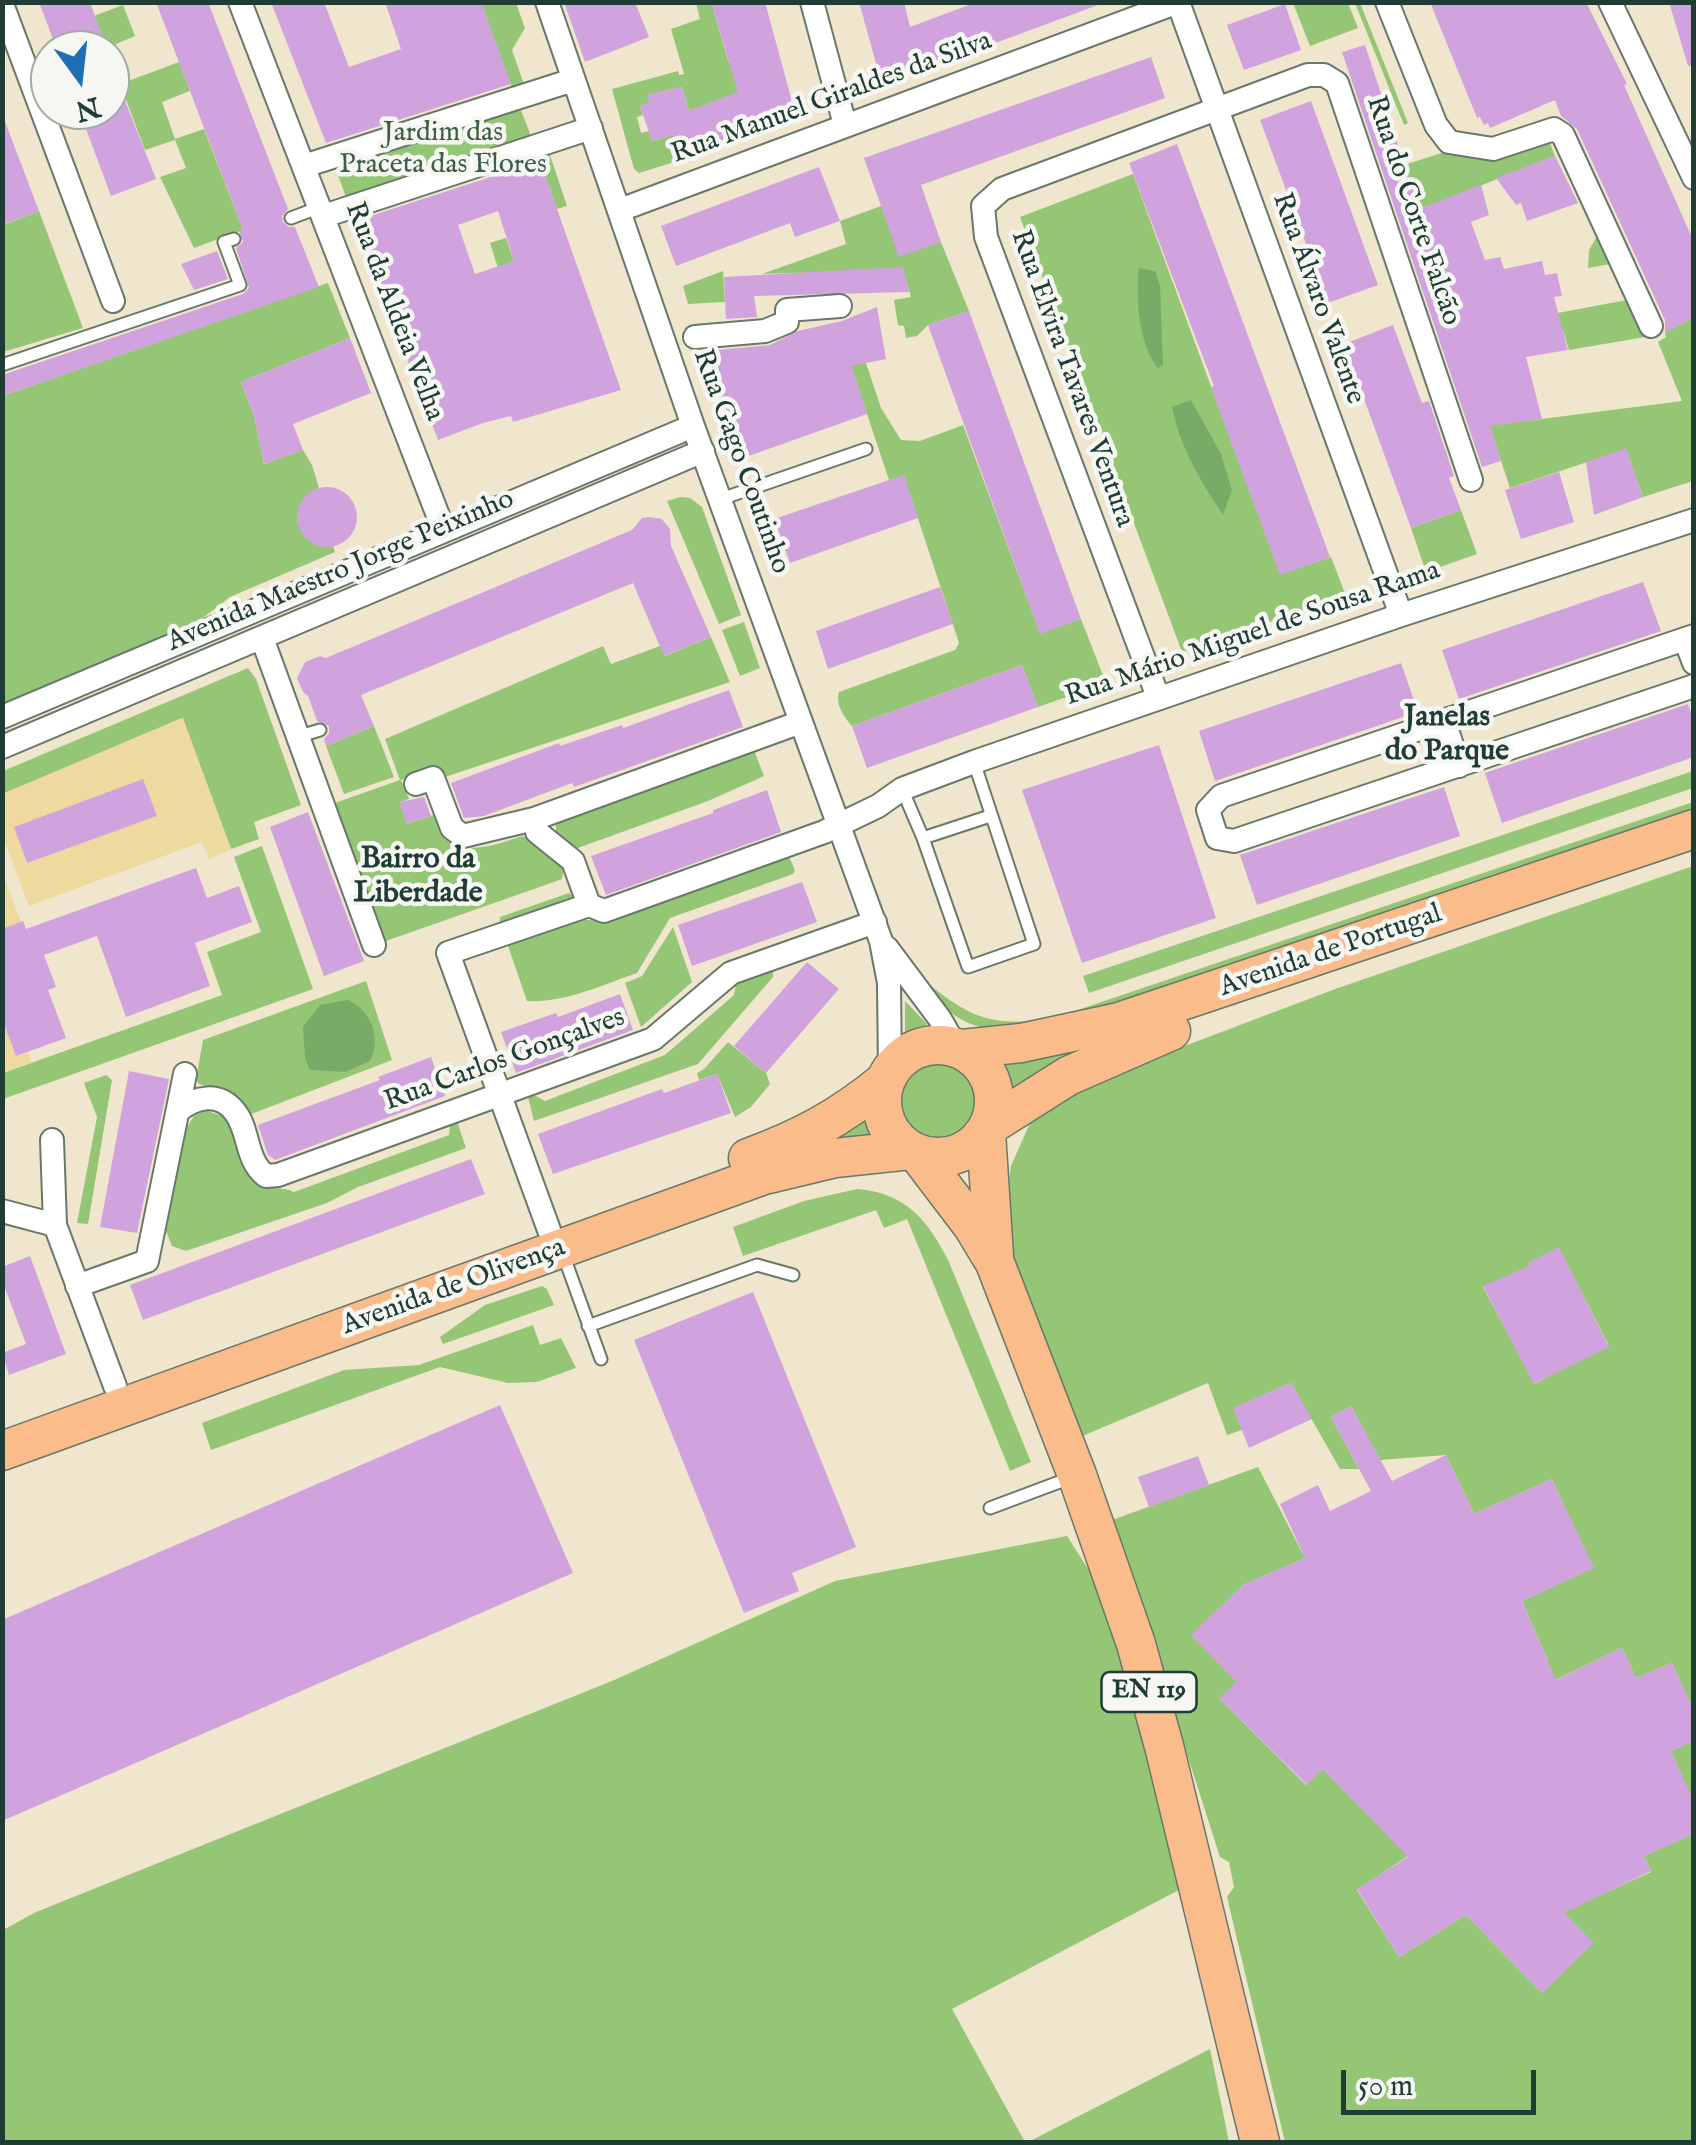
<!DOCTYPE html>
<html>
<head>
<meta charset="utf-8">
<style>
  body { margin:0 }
  #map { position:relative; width:1696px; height:2145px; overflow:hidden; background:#f0e6cd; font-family:"IM FELL English",serif }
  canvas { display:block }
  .frame { position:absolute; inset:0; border:5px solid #1f3d34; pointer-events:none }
  .north { position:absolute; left:30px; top:30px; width:100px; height:100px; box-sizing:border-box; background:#f6f6f2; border:2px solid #a0aca6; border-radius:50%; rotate:165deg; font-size:28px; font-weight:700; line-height:40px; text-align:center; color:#1f3d34 }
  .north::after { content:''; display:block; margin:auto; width:35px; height:45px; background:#1f6fb2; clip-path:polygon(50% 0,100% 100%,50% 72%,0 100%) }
  .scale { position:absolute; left:1341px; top:2070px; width:195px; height:45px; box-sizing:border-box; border:5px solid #1f3d34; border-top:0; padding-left:12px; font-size:30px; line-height:35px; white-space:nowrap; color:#1f3d34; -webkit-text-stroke:8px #f6f6f2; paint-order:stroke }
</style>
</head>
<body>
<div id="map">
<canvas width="1696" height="2145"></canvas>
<div class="frame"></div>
<div class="north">N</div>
<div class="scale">50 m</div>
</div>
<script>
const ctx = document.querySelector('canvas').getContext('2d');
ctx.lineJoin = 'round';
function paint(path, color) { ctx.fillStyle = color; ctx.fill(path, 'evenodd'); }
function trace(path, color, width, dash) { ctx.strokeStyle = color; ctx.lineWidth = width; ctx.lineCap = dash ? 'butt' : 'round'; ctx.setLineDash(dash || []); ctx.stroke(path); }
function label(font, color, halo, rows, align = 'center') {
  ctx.font = font + ' "IM FELL English",serif'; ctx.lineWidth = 9; ctx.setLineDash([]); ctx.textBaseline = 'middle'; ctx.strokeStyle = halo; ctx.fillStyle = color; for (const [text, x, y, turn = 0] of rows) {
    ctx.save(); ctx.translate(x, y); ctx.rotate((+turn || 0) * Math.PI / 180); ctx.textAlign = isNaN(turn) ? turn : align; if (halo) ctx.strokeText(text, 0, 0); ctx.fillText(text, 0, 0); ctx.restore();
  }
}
paint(new Path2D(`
  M481 3H516L525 28 512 50 526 90 515 95 535 146 548 149 567 206 557 209 537 153 352 213 330 154 514 94Z
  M696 3H721L714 12 728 60 745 90 689 111 682 87 648 95 649 103 640 106 643 115 637 117 641 133 649 131 652 141 673 135 681 160 639 173 634 169 612 89 678 71 679 75 684 74 671 29 700 19Z
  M1293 3H1348L1358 28 1310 46Z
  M1355 3H1360L1408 123 1404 125Z
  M123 5 135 36 107 48 94 16Z
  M179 62 190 91 162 102 175 139 204 129 243 230 194 248 160 177 186 168 175 140 145 150 120 84Z
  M1550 143 1555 156 1437 203 1518 422 1682 401 1658 342 1666 337 1665 333 1693 317V481L1643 497 1626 449 1510 488 1404 165 1448 151 1475 159 1496 158Z
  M1133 174 1280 574 1331 557 1346 596 1182 652 1020 217Z
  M881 206 941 242 969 311 928 325 917 336 906 338 904 326 898 325 894 300 911 297 905 277 825 272 762 274 846 244 840 221Z
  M39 211 83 328 3 352V225Z
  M1600 231 1616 263 1588 268 1589 250Z
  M506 238 518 273 505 290 490 243Z
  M723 271 725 302 688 304 683 286Z
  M328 283 350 338 241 382 254 416 264 464 303 450 312 465 319 488C283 503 295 548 333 546L335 552 230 597 199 621 3 704 2 396Z
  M1632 299 1645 337 1569 350 1563 330 1499 324Z
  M862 333 866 363 881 408 901 440 920 441 963 425 1040 633 1081 619 1106 683 1038 707 1022 665 852 726C844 717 835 704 839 692L955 650 959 643 904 476 889 480 853 372 832 343Z
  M680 497 690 498 702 507 741 615 719 624 667 501Z
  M1461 510 1477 554 1426 572 1411 528Z
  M744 622 760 668 740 676 722 630Z
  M711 637 730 682 442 778 437 767 401 780 409 799 400 802 407 824 434 815 445 839C474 856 494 844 523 836 540 846 569 856 562 879L554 882 383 942 332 804 400 780 385 739 603 646 611 664 660 646 665 656Z
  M248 668 256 679 301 805 254 822 259 839 231 849 182 718 3 794V771Z
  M374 726 394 777 344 794 326 746Z
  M754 750 764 776 708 801 575 849 556 833V825L560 822Z
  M1693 771V788L1089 993 1083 976Z
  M1693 802V818L1147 1004 989 1030C955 1020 946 1012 926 982 973 1020 994 1027 1054 1018Z
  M262 846 313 989 3 1099V1073L222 995 207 952 261 932 234 857Z
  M789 857 795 870 793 874 670 918 637 973C602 985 565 1003 527 1001L507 943 579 919 599 921Z
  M1693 866V1710L1672 1663 1636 1678 1622 1648 1486 1713 1477 1693 1548 1661 1522 1601 1593 1568 1552 1479 1474 1514 1446 1455 1380 1460 1351 1406 1331 1417 1359 1469H1340L1291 1383 1234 1408 1242 1430 1227 1435 1208 1383 1080 1437 1008 1249 1005 1211 1011 1166 1030 1123 1066 1096 1097 1079 1338 988ZM1559 1248 1609 1346 1528 1263ZM1501 1279 1551 1375 1535 1384 1483 1287Z
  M569 893 574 897 571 902 500 926V917Z
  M673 927 692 982 641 1027 625 983 642 976Z
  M773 967V977L698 1064 534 1121 528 1097 534 1095 545 1101 665 1055 734 995 736 983Z
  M366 981 392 1060 246 1116 238 1096 199 1084 196 1079 203 1040Z
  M905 1001 927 1024 919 1035 910 1036 905 1032Z
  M728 1042 766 1073 770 1084 751 1107 735 1117 717 1074 699 1080 697 1073 704 1069Z
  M1069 1049 1074 1057 1011 1093 1000 1066 1001 1060Z
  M899 1098a42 42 0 1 1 84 0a42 42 0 1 1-84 0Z
  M106 1075 112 1080 88 1224 77 1223 97 1117 84 1083Z
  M205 1110 227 1118 253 1181C265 1192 280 1185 294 1192L449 1135 450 1125 458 1124 466 1148 358 1187 327 1203 186 1251 172 1246 166 1231 187 1127 194 1116Z
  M867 1110 875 1115 881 1132 876 1141 838 1142 835 1134Z
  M857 1189C906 1193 928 1220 949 1262L1031 1462 1010 1471 907 1219 884 1228 876 1210 743 1256 733 1227 804 1201Z
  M542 1286 547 1289 554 1305 443 1344 440 1337 485 1305Z
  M533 1325 540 1345 561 1338 576 1368 537 1382 508 1383 440 1367 211 1450 202 1423 344 1370 419 1365Z
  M1258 1467 1305 1558 1243 1585 1192 1635 1237 1682 1220 1699 1306 1785 1323 1769 1408 1856 1357 1890 1399 1957 1466 1915 1542 1993 1593 1943 1469 1816 1574 1907 1651 1872 1644 1856 1693 1834V2142H1285L1227 1897 1234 1887 1229 1862 1220 1857 1112 1520Z
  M1067 1536 1136 1644 1196 1881 952 2009 1025 2142H3V1930L36 1912 612 1681 835 1581Z
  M1693 1741V1802L1671 1751Z
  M1210 2049 1229 2142H1028Z`), '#95c675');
paint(new Path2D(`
  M1139 268 1155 271 1160 286 1163 365 1158 368C1139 345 1135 297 1139 268Z
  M1191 400 1221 454 1232 490 1223 515C1201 482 1180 447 1172 407Z
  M348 1000C371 1011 382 1037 370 1061L345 1072 310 1070 305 1059 303 1027 320 1005Z`), '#78ab66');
paint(new Path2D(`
  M183 718 231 849 209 859 202 842 29 906 6 845 3 846 2 794ZM143 780 156 816 27 863 15 828Z
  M2 871 21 922 3 929H2Z
  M2 1019 16 1056 28 1052 31 1063 3 1073Z`), '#eeda9e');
paint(new Path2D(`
  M39 2H90L107 50H57Z
  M156 2H208L288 209 282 216 283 222 289 227H295L319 287 2 396V375L243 294 249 288 236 248 243 242 239 231 243 230Z
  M271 2H324L349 67 401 49 385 2H481L511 84 326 143Z
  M564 2H635L649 37 585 62Z
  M711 2H765L796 116 681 160 673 135 652 141 640 106 649 103 647 95 682 87 689 111 738 92Z
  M859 2H904L910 27 977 2H1097L1098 5 882 85Z
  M1430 2H1586L1627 84 1624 85 1694 242V317L1665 333V320L1577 129 1561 116 1555 100 1490 128 1488 123 1484 125 1480 117 1477 118Z
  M1669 2H1694V65L1688 66Z
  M1285 4 1301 50 1244 70 1227 25Z
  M1365 45 1419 209 1481 185 1489 215 1471 222 1485 260 1500 257 1504 269 1542 261 1545 275 1557 273 1562 296 1554 297 1568 350 1526 357 1542 419 1490 426 1501 461 1482 467 1342 52Z
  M1151 57 1165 98 921 185 941 242 899 257 864 158Z
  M110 63 156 179 111 196 79 110H110Z
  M1311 101 1378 285 1328 303 1260 120Z
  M4 119 39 211 2 225V120Z
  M1177 144 1330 557 1280 575 1211 387 1214 386 1129 163Z
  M1555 156 1578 203 1527 221 1521 203 1516 205 1496 178Z
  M540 161 621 390 513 422 511 416 483 423 438 440 355 221ZM498 211 514 261 475 274 458 225Z
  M819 167 840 221 795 237 790 223 676 266 661 226Z
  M217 251 228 279 194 290 181 264Z
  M903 267 909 292 754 296 757 317 726 319 724 277Z
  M877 307 886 359 851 366 867 414 743 458 706 351 770 345 798 331 842 321Z
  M969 311 1081 619 1040 634 928 325Z
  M1393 325 1422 403 1429 401 1454 476 1449 478 1461 510 1411 528 1344 344Z
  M350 338 371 393 293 424 303 450 264 464 254 416 241 382Z
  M1626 448 1643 497 1594 515 1586 462Z
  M1559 472 1574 522 1521 539 1505 490Z
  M904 475 918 518 790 563 774 519Z
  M297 517a30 30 0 1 1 60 0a30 30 0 1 1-60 0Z
  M650 517 662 519 670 529 671 546 711 637 664 656 633 583 361 695 374 726 326 746 324 739 329 733V726L317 721 308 696 303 692 297 678 305 662 320 656 326 658 632 530 642 518Z
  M1643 582 1661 631 1459 699 1442 650Z
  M940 587 953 624 828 669 816 631Z
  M1401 663 1418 712 1215 781 1199 731Z
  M1022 665 1038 707 867 768 852 726Z
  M729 690 743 727 574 787 572 783 484 816 464 818 451 783 559 743 560 746 622 725 623 728Z
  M1688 704 1694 722V757L1502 823 1485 773Z
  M1159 745 1216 918 1082 963 1022 790Z
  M143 779 157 816 27 863 14 827Z
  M1444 787 1460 836 1257 905 1240 855Z
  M767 790 781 832 606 895 591 856 713 813V810Z
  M424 797 431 816 407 824 399 802Z
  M308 812 364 961 324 976 270 827Z
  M196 868 207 898 239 886 252 922 195 943 210 986 126 1017 97 936 44 955 56 987 48 990 66 1038 16 1056 2 1019V929L23 921 26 929Z
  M802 882 817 922 692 966 678 925Z
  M807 962 839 989 766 1073 734 1046Z
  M620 994 633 1030 516 1073 501 1032 556 1013 558 1017Z
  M431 1057 445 1096 275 1160 268 1155 258 1125 380 1080 378 1077Z
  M129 1071 169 1079 137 1233 100 1227Z
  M717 1074 731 1113 553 1174 538 1134 662 1089 664 1093Z
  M471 1159 485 1194 143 1320 130 1285Z
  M1559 1247 1609 1347 1534 1384 1483 1286 1529 1266 1528 1263Z
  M30 1256 66 1354 9 1375 2 1353 26 1344 2 1280V1267Z
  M753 1292 856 1547 792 1573 799 1591 744 1613 634 1340Z
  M1291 1383 1312 1419 1249 1448 1233 1408Z
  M500 1405 573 1573 2 1821V1620Z
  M1351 1406 1392 1481 1446 1455 1474 1514 1552 1479 1594 1568 1522 1601 1556 1680 1622 1648 1636 1678 1672 1663 1694 1710V1741L1671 1751 1694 1802V1834L1644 1856 1651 1871 1564 1913 1594 1943 1542 1993 1466 1915 1399 1957 1357 1889 1408 1857 1323 1769 1307 1785 1219 1698 1237 1682 1191 1635 1243 1585 1305 1558 1280 1504 1318 1485 1330 1511 1371 1491 1331 1417Z
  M1198 1456 1209 1485 1149 1507 1138 1477Z`), '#d0a3de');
const lane = new Path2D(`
  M291 218 320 207
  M2 365 240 285 224 242 234 239
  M721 499 866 449
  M300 736 320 730
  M902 789 923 838 968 967 1034 944 974 762
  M923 838 990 816
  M563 1254 601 1359
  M588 1326 757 1265 793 1275
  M990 1508 1070 1478`);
const street = new Path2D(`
  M240 2 444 531
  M547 2 693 426 881 941 889 983 890 1071
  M812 2 845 125
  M1178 2 1401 615
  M1387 2 1436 125 1449 142 1493 149 1554 129 1563 135 1651 326
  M1610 2 1694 178
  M2 4 113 301
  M304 166 573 80
  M620 210 1178 2
  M324 216 591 128
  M695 337 765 331 787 322V310L840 306
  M1694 636 1221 796 1208 810 1217 838 1234 841 1694 686
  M262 638 374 945
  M1685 639 1694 663
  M1158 697 986 237 983 206 1002 189 1308 75H1324L1337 83 1471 480
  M2 717 693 426
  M1444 721 1459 766
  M2 747 703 451
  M416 784 433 778 452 828 463 836 534 819 801 722
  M534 819 537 832 573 861 589 905
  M887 948 940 1019 956 1047
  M178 1111C195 1097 219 1091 235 1112 250 1131 245 1160 266 1176L278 1175 653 1039 731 973 875 922
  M52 1140 55 1225
  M2 1211 55 1225 115 1386
  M549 1230 448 953 589 905 604 911 824 832 878 806 902 789 974 762 1401 615 1694 520
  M77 1286 147 1261 185 1074`);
const primary = new Path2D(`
  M882 1101a56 56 0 1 1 112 0a56 56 0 1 1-112 0Z
  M962 1049 1021 1043 1119 1022 1694 829
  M989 1126 1068 1076 1171 1031
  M986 1132 994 1256
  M918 1154 972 1225 995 1263 1077 1475 1136 1644 1165 1750 1260 2142
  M748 1158C802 1138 840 1118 885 1081
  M2 1451 764 1175 835 1158 911 1150`);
trace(lane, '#68786a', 15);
trace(street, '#68786a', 26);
trace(primary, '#68786a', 41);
trace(lane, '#fff', 11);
trace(street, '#fff', 22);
trace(primary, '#f9bc8a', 38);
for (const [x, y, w] of [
  [1149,1692,95]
]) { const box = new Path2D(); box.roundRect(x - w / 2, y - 20, w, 40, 8); ctx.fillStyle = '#f6f6f2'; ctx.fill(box); trace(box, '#1f3d34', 2.5); }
label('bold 25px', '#1f3d34', null, [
  ["EN 119",1149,1692]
]);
label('28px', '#1f3d34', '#f6f6f2', [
  ["Rua Manuel Giraldes da Silva",832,99,-20],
  ["Rua do Corte Falcão",1412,211,71],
  ["Rua Álvaro Valente",1317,299,70],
  ["Rua da Aldeia Velha",393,312,69],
  ["Rua Elvira Tavares Ventura",1071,379,70],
  ["Rua Gago Coutinho",740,462,70],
  ["Avenida Maestro Jorge Peixinho",341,572,-23],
  ["Rua Mário Miguel de Sousa Rama",1253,635,-19],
  ["Avenida de Portugal",1331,952,-19],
  ["Rua Carlos Gonçalves",505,1061,-20],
  ["Avenida de Olivença",454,1288,-20]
]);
label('28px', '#3c5f44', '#f6f6f2', [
  ["Jardim das",443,134],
  ["Praceta das Flores",443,166]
]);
label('bold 30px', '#1f3d34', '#f6f6f2', [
  ["Janelas",1447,719],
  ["do Parque",1447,753],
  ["Bairro da",418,861],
  ["Liberdade",418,895]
]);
</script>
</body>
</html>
